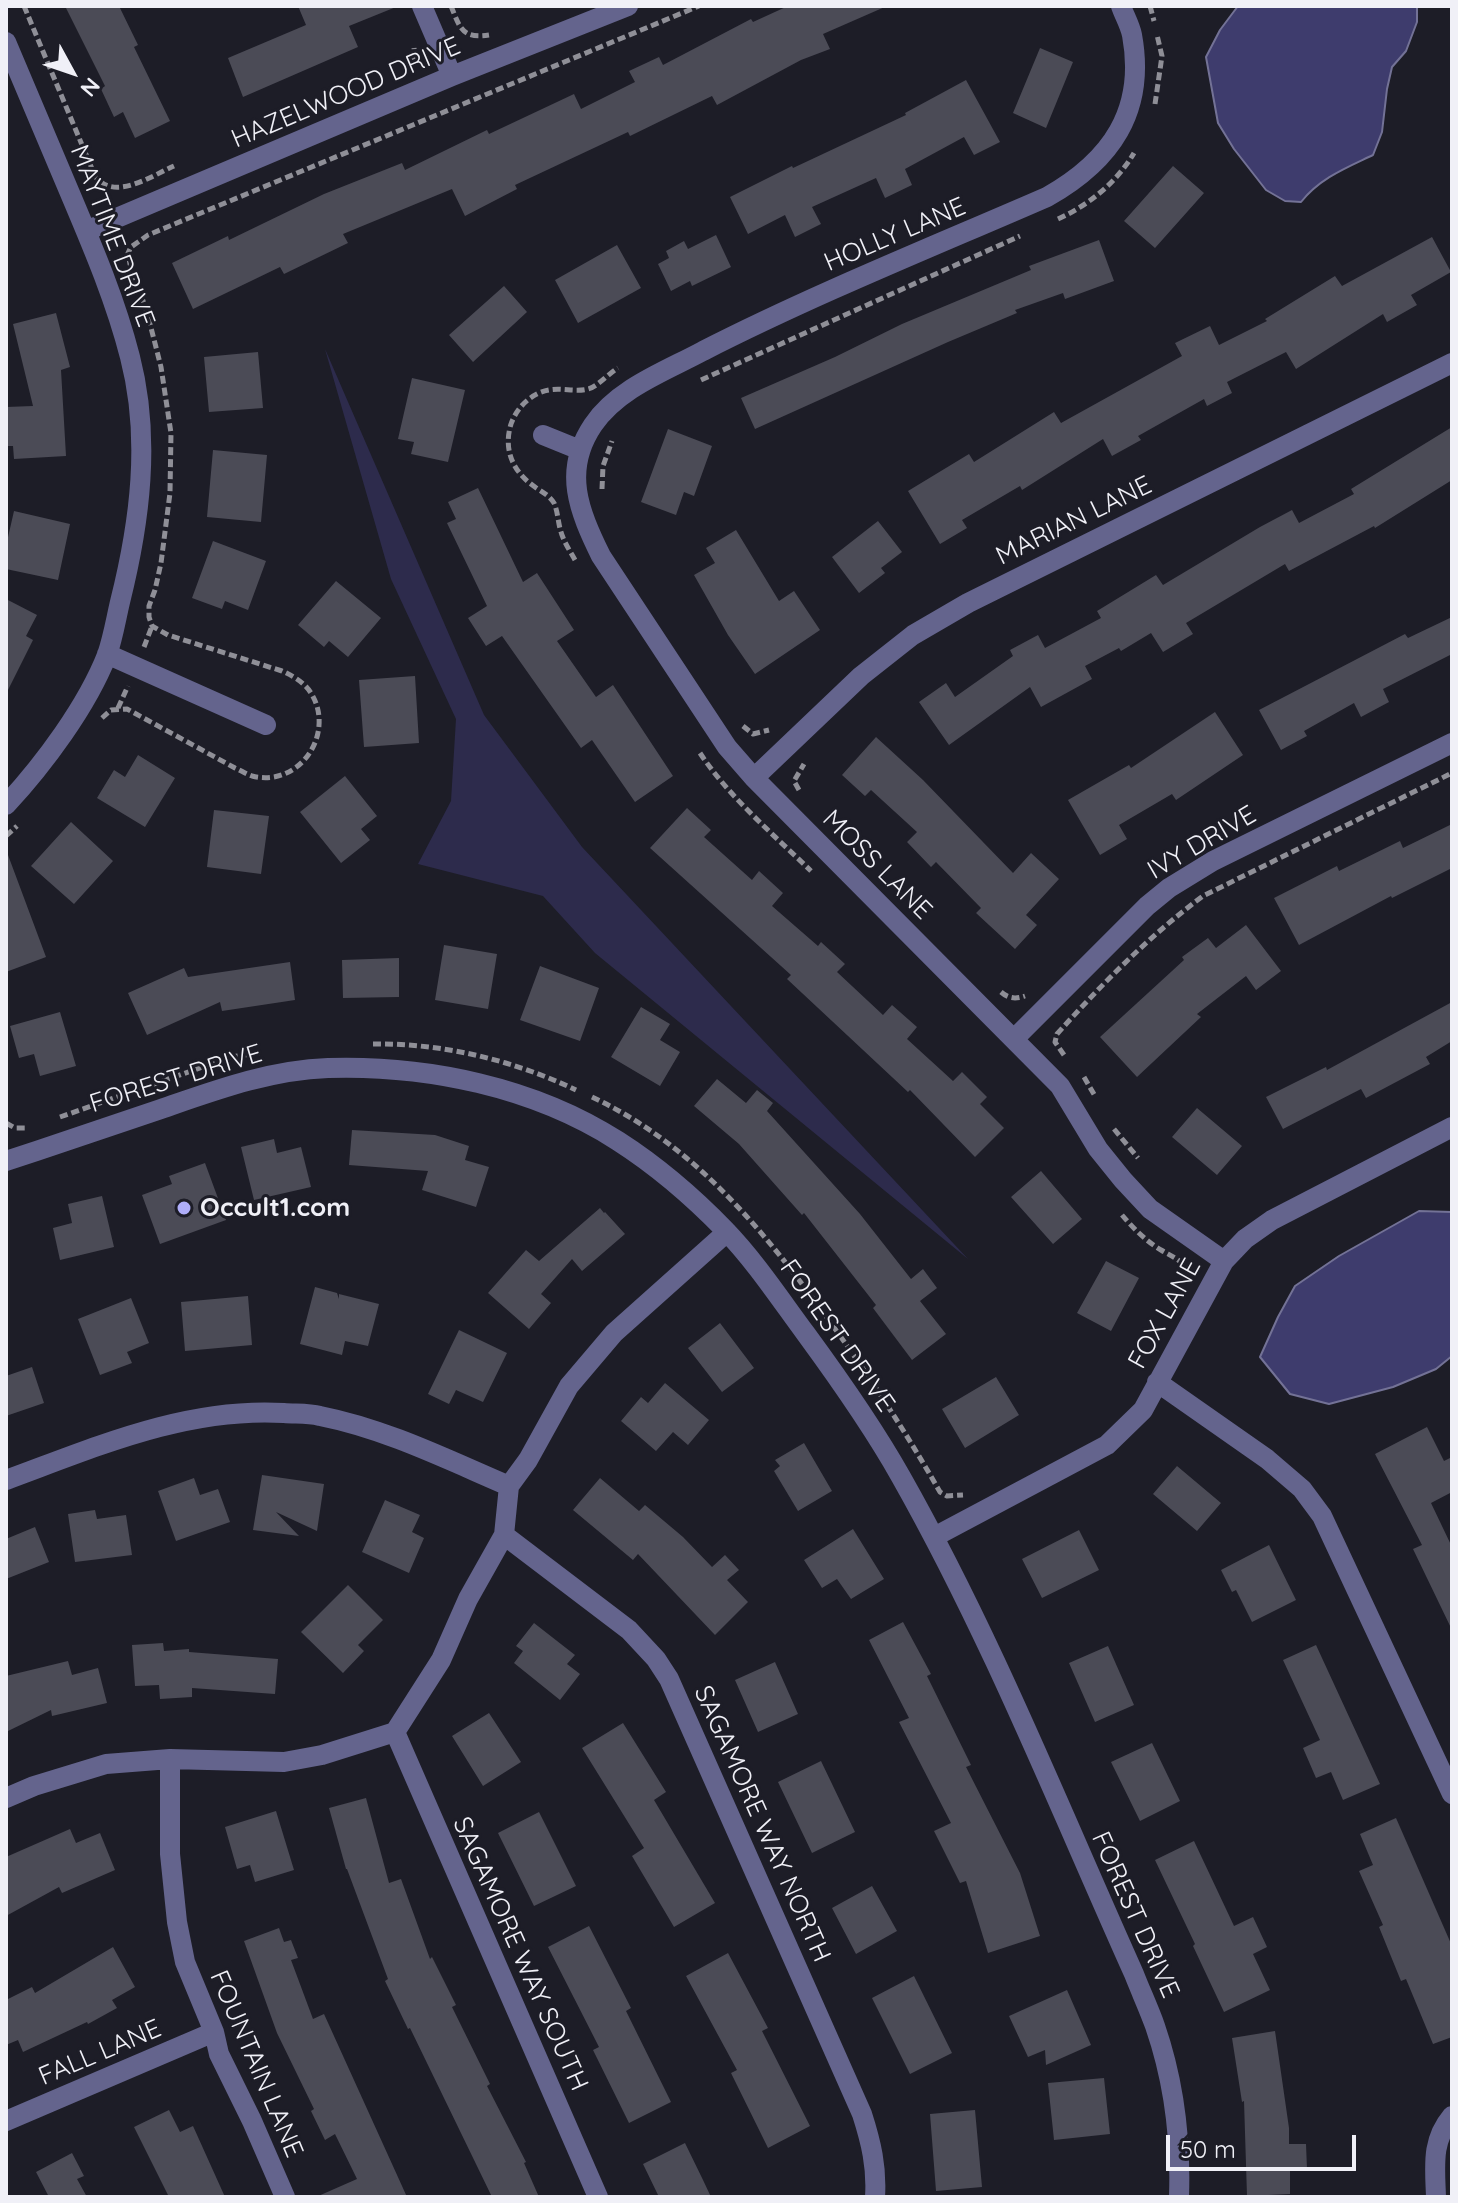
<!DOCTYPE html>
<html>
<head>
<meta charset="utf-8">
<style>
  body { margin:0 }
  #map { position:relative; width:1458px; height:2203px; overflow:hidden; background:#1d1d27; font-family:Quicksand,sans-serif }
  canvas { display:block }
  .frame { position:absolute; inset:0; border:8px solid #f0f0f7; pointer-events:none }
  .north { position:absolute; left:32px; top:32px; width:80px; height:80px; -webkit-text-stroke:6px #1d1d27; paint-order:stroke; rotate:130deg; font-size:22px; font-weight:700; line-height:32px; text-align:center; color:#f0f0f7 }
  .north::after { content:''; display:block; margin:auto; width:28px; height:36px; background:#f0f0f7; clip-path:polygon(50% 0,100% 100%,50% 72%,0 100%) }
  .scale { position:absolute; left:1166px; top:2135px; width:190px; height:36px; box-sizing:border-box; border:4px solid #f0f0f7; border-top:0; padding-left:10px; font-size:24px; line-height:28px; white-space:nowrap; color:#f0f0f7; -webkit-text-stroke:6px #1d1d27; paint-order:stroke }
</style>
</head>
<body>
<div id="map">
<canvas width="1458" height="2203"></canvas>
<div class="frame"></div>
<div class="north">N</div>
<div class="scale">50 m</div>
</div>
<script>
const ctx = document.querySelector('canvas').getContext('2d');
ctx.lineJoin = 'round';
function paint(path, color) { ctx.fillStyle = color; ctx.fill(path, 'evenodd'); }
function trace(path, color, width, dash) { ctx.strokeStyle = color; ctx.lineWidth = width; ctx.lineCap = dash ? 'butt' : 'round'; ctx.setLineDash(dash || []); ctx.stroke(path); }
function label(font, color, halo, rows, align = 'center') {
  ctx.font = font + ' Quicksand,sans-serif'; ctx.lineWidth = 6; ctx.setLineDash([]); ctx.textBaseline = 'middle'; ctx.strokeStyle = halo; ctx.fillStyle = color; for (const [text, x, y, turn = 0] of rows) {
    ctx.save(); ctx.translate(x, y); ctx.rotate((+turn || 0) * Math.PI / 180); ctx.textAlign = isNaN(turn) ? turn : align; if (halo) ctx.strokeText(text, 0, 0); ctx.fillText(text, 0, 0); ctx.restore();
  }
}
paint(new Path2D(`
  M325 349 484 715 582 847 968 1259 595 953 543 896 418 864 451 801 456 719 391 579Z`), '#2d2b4c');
const water = new Path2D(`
  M1238 6H1417V22L1406 51 1392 67 1387 89 1382 132 1373 155C1346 168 1320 178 1301 202L1285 201 1266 190 1234 149 1218 123 1206 57 1220 30Z
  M1419 1211 1452 1212V1356L1436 1369 1393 1387 1329 1404 1290 1394 1260 1357 1278 1317 1295 1286 1339 1256Z`);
paint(water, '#3e3c6d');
trace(water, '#737296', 2);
paint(new Path2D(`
  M65 6H119L138 45 134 47 170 121 135 138 123 112 114 117 101 89 105 86Z
  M298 6 396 7 349 26 358 47 243 97 228 58 306 25Z
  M788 6H887L823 34 830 49 801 60 717 105 712 96 630 136 628 132 515 185 517 189 465 216 452 189 343 234 348 243 284 274 280 267 193 309 172 263 228 236 229 240 324 194 402 163 405 170 487 130 489 134 574 94 581 109 635 82 629 71 659 57 663 65 751 19 753 22Z
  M1040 48 1073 62 1046 128 1013 113Z
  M966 80 1000 142 974 155 964 137 905 169 912 185 885 198 876 178 812 207 821 224 795 237 785 215 748 234 730 197 792 166 793 168 906 115 905 113Z
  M1173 166 1204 193 1155 248 1124 221Z
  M716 235 731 267 692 286 690 281 671 291 658 264 669 258 666 251 684 241 688 249Z
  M1432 237 1451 272 1411 295 1417 305 1387 322 1383 314 1296 369 1286 352 1227 382 1232 393 1207 406 1204 399 1138 436 1141 440 1112 456 1103 439 1022 490 1020 486 962 520 967 528 940 544 908 491 969 454 974 462 1054 412 1061 423 1182 356 1175 343 1210 326 1219 345 1267 321 1265 319 1335 276 1342 286Z
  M1099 240 1114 281 1065 299 1063 293 1015 310 1017 313 948 342 755 429 741 398 835 357 902 324 1031 270 1029 266Z
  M617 245 641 288 578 323 555 280Z
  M504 286 527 312 473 362 449 335Z
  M56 313 70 367 61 370 66 456 14 459 13 446H6V407L33 406 13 324Z
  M258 352 263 408 209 412 204 357Z
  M412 378 465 390 448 462 411 454 414 442 398 439Z
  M1452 427V480L1375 528 1374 526 1289 571 1285 564 1186 623 1193 634 1163 652 1151 633 1121 651 1119 648 1085 666 1092 679 1041 707 1030 687 949 745 919 702 946 683 955 697 1013 656 1010 650 1038 635 1045 648 1101 618 1097 611 1156 575 1163 585 1260 527 1292 510 1299 523 1354 494 1351 489Z
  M668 429 712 446 694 496 684 492 676 515 641 502Z
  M213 450 267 455 261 522 207 517Z
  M478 488 523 582 537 573 574 630 557 641 596 697 613 685 673 776 635 802 592 740 581 748 502 636 486 646 468 618 487 606 447 523 456 519 448 502Z
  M14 511 70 524 58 580 6 569V546Z
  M878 521 902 552 881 568 885 573 859 593 832 557Z
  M736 530 779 601 794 591 820 630 755 674 728 635 694 575 715 563 706 548Z
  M213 541 266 561 248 610 225 601 222 609 192 598Z
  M336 581 381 618 348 657 329 641 324 647 298 625Z
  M6 599 37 615 26 636 33 640 6 694Z
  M1452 617V654L1383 689 1389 702 1361 717 1354 703 1304 731 1307 736 1281 750 1259 710 1405 634 1408 638Z
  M415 676 419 743 364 747 359 680Z
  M1215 712 1243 755 1176 800 1172 794 1119 825 1127 839 1100 855 1068 800 1129 765 1131 768Z
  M876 737 923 780 1013 873 1031 853 1059 879 1026 915 1037 925 1015 949 976 913 981 908 936 862 931 867 907 842 917 832 871 790 865 796 842 775Z
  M138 755 175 778 145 827 97 798 114 770 125 777Z
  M345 776 377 816 361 829 370 840 341 863 300 812Z
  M687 808 711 830 704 837 752 880 759 871 783 893 772 906 818 946 821 942 845 964 837 972 883 1015 892 1005 917 1027 907 1039 953 1081 962 1072 987 1097 980 1104 1004 1128 975 1157 910 1090 908 1092 787 979 791 975 650 848Z
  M214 810 269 816 261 874 207 867Z
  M71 822 113 861 74 904 31 866Z
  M1452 824V868L1392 898 1391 896 1299 945 1274 898 1337 866 1339 871 1400 841 1403 848Z
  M6 855H8L46 957 6 972Z
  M1246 925 1281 971 1256 990 1246 976 1197 1014 1201 1017 1137 1077 1100 1037 1184 960 1182 957 1208 938 1216 948Z
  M444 945 497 954 488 1009 435 1000Z
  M399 958V997L343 998 342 960Z
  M290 962 295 1000 222 1011 220 1002 147 1035 128 993 184 968 188 977Z
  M540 966 599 988 580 1041 520 1020Z
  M1452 1002V1041L1426 1057 1430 1064 1366 1098 1361 1089 1283 1129 1266 1097 1326 1067 1327 1070Z
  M641 1007 670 1024 660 1040 680 1052 660 1086 611 1057Z
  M60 1012 76 1066 40 1076 34 1054 19 1058 10 1026Z
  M717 1079 746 1103 757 1090 773 1103 767 1111 860 1214 911 1279 923 1269 937 1288 920 1301 946 1334 912 1360 873 1308 876 1305 804 1213 802 1215 739 1144 694 1106Z
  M1197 1108 1242 1146 1217 1175 1172 1137Z
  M352 1130 435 1135 469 1146 465 1160 489 1167 476 1207 422 1190 428 1171 349 1165Z
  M274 1139 277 1153 301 1147 311 1187 254 1200 241 1147Z
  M205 1163 226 1220 160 1244 142 1195 172 1184 169 1176Z
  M1041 1171 1082 1219 1053 1244 1011 1197Z
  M102 1196 114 1247 60 1260 53 1228 72 1223 68 1204Z
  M600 1208 604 1213 605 1212 625 1234 582 1271 572 1259 541 1294 551 1303 529 1329 488 1293 526 1250 539 1261Z
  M1106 1261 1139 1278 1111 1331 1077 1313Z
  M315 1287 337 1293 339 1299V1294L379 1304 368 1346 345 1341 342 1355 300 1344Z
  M248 1296 252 1345 185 1351 181 1302Z
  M131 1298 149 1343 127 1352 132 1363 100 1375 78 1319Z
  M720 1323 754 1368 722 1392 688 1348Z
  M459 1330 507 1353 483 1402 456 1390 449 1404 428 1394Z
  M32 1367 44 1403 6 1416V1376Z
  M996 1377 1019 1415 965 1448 942 1409Z
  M665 1383 709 1420 688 1445 673 1432 656 1451 621 1421 641 1397 648 1403Z
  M1427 1427 1444 1461 1452 1457V1492L1431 1503 1452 1547V1630L1413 1549 1422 1545 1375 1454Z
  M804 1443 832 1491 798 1511 774 1471 780 1466 775 1460Z
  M1177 1466 1221 1503 1197 1531 1153 1494Z
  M262 1475 324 1484 317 1531 276 1512 299 1536 253 1530Z
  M194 1478 200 1495 218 1489 230 1522 176 1541 158 1491Z
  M600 1478 639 1511 645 1505 683 1537 712 1567 725 1555 739 1570 727 1580 748 1602 715 1635 638 1554 633 1560 573 1510Z
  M385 1500 420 1515 412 1532 424 1538 409 1573 362 1552Z
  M95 1510 97 1519 126 1515 132 1555 75 1562 68 1514Z
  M35 1527 49 1562 6 1579V1539Z
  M853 1529 884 1579 851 1599 837 1579 822 1588 804 1560Z
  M1079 1530 1099 1570 1042 1598 1022 1559Z
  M1269 1545 1296 1600 1252 1622 1236 1590 1232 1592 1221 1570Z
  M348 1585 383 1620 358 1645 364 1651 343 1673 301 1632Z
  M903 1622 931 1674 927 1676 971 1765 966 1767 1020 1873 1040 1936 988 1953 966 1881 960 1883 934 1831 951 1823 899 1722 909 1718 869 1640Z
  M534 1623 575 1655 567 1664 580 1674 560 1700 514 1663 523 1651 516 1646Z
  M163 1643 164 1651 189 1649V1652L278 1659 275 1694 192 1688V1697L160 1699 159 1685 135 1686 132 1645Z
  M1316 1645 1380 1784 1343 1800 1331 1772 1316 1778 1303 1748 1320 1740 1283 1660Z
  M1108 1646 1134 1705 1095 1722 1069 1663Z
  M68 1661 72 1675 98 1668 107 1703 52 1716 51 1710 6 1732V1676Z
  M775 1662 798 1714 758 1732 735 1680Z
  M489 1713 521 1762 483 1786 452 1736Z
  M623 1723 666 1792 654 1800 715 1903 674 1927 632 1856 644 1848 582 1748Z
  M1152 1743 1180 1801 1140 1821 1111 1762Z
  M821 1761 855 1832 812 1853 778 1782Z
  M366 1798 389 1883 401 1879 430 1959 432 1957 456 2005 452 2007 490 2084 487 2086 526 2162 524 2163 539 2197H492L410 2028 408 2029 385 1981 388 1979 347 1869H346L329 1808Z
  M276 1811 294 1870 255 1882 250 1865 237 1869 225 1827Z
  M539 1812 576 1886 534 1906 498 1833Z
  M1396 1818 1452 1946V2037L1433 2044 1406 1979 1401 1981 1379 1927 1383 1925 1359 1871 1373 1865 1360 1834Z
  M70 1829 76 1843 100 1833 115 1870 62 1893 59 1887 6 1916V1857Z
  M1194 1841 1234 1926 1253 1917 1267 1947 1253 1954 1270 1990 1224 2012 1193 1946 1195 1944 1155 1860Z
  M872 1886 897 1931 856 1954 832 1908Z
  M589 1926 631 2008 626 2011 671 2102 629 2123 593 2050 599 2047 548 1947Z
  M279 1928 284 1942 291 1940 298 1958 291 1960 313 2019 324 2014 407 2197H316L357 2179 335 2134 325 2140 311 2111 314 2109 277 2033 244 1941Z
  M113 1947 135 1987 112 2000 117 2008 88 2024 87 2022 23 2052 18 2040 6 2045V2000L32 1987 35 1993Z
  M728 1953 768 2028 762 2031 810 2126 768 2148 731 2073 737 2070 686 1976Z
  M914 1976 952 2053 910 2074 872 1998Z
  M1067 1990 1091 2045 1046 2065 1045 2050 1028 2057 1009 2016Z
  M1275 2031 1289 2128V2144H1306L1307 2169 1290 2170V2194L1247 2196 1244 2101 1242 2102 1232 2038Z
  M1104 2078 1110 2134 1054 2140 1048 2083Z
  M169 2110 180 2132 193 2126 225 2197H169L134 2127Z
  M975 2110 982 2187 936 2191 930 2114Z
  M685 2143 703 2180 711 2197H659L643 2164Z
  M72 2153 84 2176 77 2179 87 2197H49L36 2172Z`), '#4b4b56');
trace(new Path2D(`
  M24 6 95 176C114 202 151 176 174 166
  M451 6C460 28 462 39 489 35
  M1150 6 1154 21
  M405 70C413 63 415 58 414 48
  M1155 104 1162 56 1157 35
  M1058 219C1089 205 1117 182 1134 153
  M701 380 1020 236
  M602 489 603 466 612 441
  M575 560C570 551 564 542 561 532 558 523 558 512 554 503 549 495 542 492 535 487 513 472 503 450 511 424 516 410 526 399 539 393 557 385 572 393 588 389 597 387 608 374 618 368
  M144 647 152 626
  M118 708 128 686
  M102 718 111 710 127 709 235 768C240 770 246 774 252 776 300 788 336 733 311 693 304 682 293 676 282 671L168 635 152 626 149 617V606L155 590 161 563 170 493 171 433 161 367 147 312 130 264 128 253 131 247 148 235 699 6
  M743 726 753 734 769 730
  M700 753C729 797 773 834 811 871
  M799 790 794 781 804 764
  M6 836 17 826
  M1001 992C1009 999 1016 999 1025 996
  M373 1044C442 1043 513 1060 576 1090
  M1064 1055 1055 1042 1057 1034C1101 985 1149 936 1203 896L1452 773
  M1084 1077 1095 1096
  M592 1097C688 1142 756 1221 817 1304 862 1365 903 1427 940 1492L947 1496 963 1495
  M60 1117 231 1057 259 1053
  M6 1123 15 1128H28
  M1114 1129 1138 1158
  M1122 1215C1133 1228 1146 1241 1161 1250 1171 1256 1180 1259 1187 1269L1186 1282`), '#8f8f97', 5, [8, 4]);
trace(new Path2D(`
  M422 6 452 76
  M1121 6C1124 15 1130 25 1132 35 1146 111 1111 161 1047 197 932 247 815 294 703 351 666 371 618 388 593 425 562 471 579 511 601 556L727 747 754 778 1060 1086 1098 1149 1123 1180 1150 1209 1224 1261
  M6 42C28 94 50 146 72 198 94 250 116 302 130 357 151 438 140 522 120 602 116 619 113 638 107 655 87 706 44 764 6 805
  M86 231 452 76 628 6
  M543 435 580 450
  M107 654 266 725
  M754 778 861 676 913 635 968 603 1452 363
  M1014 1039 1147 906 1169 888 1213 861 1452 743
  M6 1161C58 1144 110 1126 161 1109 216 1090 270 1070 328 1068 427 1065 534 1087 618 1141 657 1166 693 1197 725 1230 755 1261 780 1299 806 1334 839 1379 873 1427 901 1477 991 1636 1059 1807 1134 1974 1141 1992 1149 2009 1155 2026 1174 2081 1181 2139 1179 2197
  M1157 1382 1267 1459 1302 1489 1322 1516 1452 1794
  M6 1480C96 1447 186 1407 284 1413 296 1414 308 1413 320 1416 386 1429 448 1460 509 1486
  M504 1535 629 1630 656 1659 669 1679 862 2114C871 2142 877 2167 875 2197
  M934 1537 1107 1445 1143 1410 1224 1261 1245 1239 1272 1220 1452 1127
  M395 1732 598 2197
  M170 1759V1854L177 1922 185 1962 214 2032 219 2054 252 2121 285 2197
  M6 1798 34 1786 106 1764 170 1759 284 1762 322 1755 395 1732 441 1660 468 1599 504 1535 509 1486 528 1460 569 1386 614 1333 727 1232
  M6 2121 214 2032
  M1436 2197C1435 2166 1431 2141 1452 2116`), '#64648d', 20);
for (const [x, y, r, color] of [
  [184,1208,8,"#afaefa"]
]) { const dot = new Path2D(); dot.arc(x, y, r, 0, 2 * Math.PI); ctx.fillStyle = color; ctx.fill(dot); trace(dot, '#1d1d27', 3); }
label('26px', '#f0f0f7', '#1d1d27', [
  ["HAZELWOOD DRIVE",346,93,-23],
  ["HOLLY LANE",895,235,-23],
  ["MAYTIME DRIVE",112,236,69],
  ["MARIAN LANE",1074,521,-26],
  ["IVY DRIVE",1202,843,-30],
  ["MOSS LANE",877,865,45],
  ["FOREST DRIVE",176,1079,-17],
  ["FOX LANE",1165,1314,-61],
  ["FOREST DRIVE",837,1336,55],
  ["SAGAMORE WAY NORTH",762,1824,66],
  ["FOREST DRIVE",1135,1915,66],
  ["SAGAMORE WAY SOUTH",520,1954,66],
  ["FALL LANE",100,2053,-23],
  ["FOUNTAIN LANE",256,2064,67]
]);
label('bold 26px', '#f0f0f7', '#1d1d27', [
  ["Occult1.com",200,1208]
], 'left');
</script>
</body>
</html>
